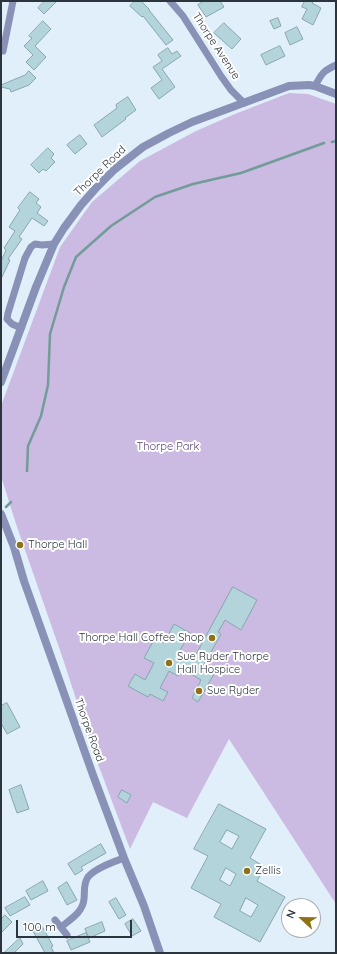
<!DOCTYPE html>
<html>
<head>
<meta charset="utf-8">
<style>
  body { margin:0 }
  #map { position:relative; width:337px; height:954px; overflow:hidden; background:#e1effb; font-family:Quicksand,sans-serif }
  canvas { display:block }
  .frame { position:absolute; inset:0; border:2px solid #2c353d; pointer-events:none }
  .north { position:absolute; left:281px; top:898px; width:40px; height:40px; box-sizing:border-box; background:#fff; border:1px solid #abaeb1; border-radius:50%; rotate:292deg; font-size:11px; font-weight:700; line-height:16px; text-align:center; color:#2c353d }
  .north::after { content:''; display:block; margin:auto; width:14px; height:18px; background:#8e7216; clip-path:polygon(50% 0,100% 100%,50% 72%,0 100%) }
  .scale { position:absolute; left:16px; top:920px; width:116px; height:18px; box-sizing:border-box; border:2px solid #2c353d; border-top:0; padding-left:5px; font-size:12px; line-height:14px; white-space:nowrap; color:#2c353d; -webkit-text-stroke:3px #fff; paint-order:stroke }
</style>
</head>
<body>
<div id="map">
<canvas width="337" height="954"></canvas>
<div class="frame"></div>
<div class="north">N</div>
<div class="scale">100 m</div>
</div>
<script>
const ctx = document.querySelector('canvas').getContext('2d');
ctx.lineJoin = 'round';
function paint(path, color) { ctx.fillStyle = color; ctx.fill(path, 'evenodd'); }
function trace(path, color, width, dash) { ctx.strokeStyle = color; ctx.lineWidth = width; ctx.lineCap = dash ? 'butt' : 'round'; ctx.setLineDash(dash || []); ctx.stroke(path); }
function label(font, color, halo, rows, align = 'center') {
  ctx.font = font + ' Quicksand,sans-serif'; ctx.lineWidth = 4; ctx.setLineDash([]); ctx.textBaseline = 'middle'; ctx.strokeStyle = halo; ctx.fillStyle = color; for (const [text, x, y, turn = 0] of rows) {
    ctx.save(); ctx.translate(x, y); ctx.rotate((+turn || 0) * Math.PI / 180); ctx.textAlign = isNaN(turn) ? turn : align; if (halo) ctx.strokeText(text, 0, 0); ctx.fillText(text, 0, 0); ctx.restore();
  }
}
paint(new Path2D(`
  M289 93 308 94 336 104V904L229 739 187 818 153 802 130 849 92 748 63 659 16 524 1 476V406L60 247 92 202 140 161 196 131 235 114Z`), '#cbbae1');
trace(new Path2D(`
  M332 142 336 141
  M27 471 28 446 41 416 48 385 50 334 64 287 76 257 111 226 155 197 193 184 241 173 324 143
  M6 507 11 502`), '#719c97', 2.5);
const building = new Path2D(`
  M45 1H57L44 14 38 8Z
  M135 1H141L149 9V10L173 40 166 45 143 16 142 17 130 6Z
  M204 1H220L224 7 206 17 198 5Z
  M305 1H314L312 3 321 8 313 25 302 19 307 9 302 7Z
  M278 18 281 26 274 29 270 21Z
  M43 21 51 29 35 46 46 57 34 70 26 62 33 55 24 46 32 38 29 36Z
  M224 23 241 39 232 49 214 33Z
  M297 27 303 39 290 45 285 33Z
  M280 46 285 56 266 65 261 55Z
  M168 48 172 54 177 51 181 56 162 69 175 87 159 99 151 88 162 80 153 67 162 61 158 55Z
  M29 71 36 78 29 85 11 92 10 89 1 87V85L25 75Z
  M128 97 136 110 125 118 126 119 102 137 94 125 117 108 116 105Z
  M80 135 87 144 75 154 67 145Z
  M48 148 54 154 51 158 55 162 46 171 43 169 39 173 31 165Z
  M30 192 39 199 36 203 41 207 37 213 48 221 44 226 32 218 19 237 22 239 8 259 10 260 1 279V261L6 250 4 248 15 231 9 227 20 210 18 208Z
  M233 587 257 600 241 630 225 620 218 632 221 634 202 668 214 674 198 702 192 698 201 680 182 669 178 676 169 671 160 688 168 692 163 701 150 694 148 697 128 686 135 674 145 680 154 663 144 658 155 638 164 643 174 624 190 633 179 652 193 659Z
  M7 703 20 727 7 734 1 723V706Z
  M21 785 29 809 17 813 9 790Z
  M122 790 131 795 127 803 118 797Z
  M219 804 266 829 250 858 265 867 257 881 285 897 260 942 214 917 221 904 191 888 208 856 194 849ZM227 830 239 836 232 849 220 842ZM226 868 236 874 230 886 220 880ZM246 898 258 905 251 917 240 911Z
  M101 844 106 853 81 867 83 870 75 875 68 864Z
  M43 881 48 891 31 900 26 891Z
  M67 882 77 900 67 905 58 888Z
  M25 897 30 905 10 916 5 908Z
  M116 898 126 915 119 919 109 902Z
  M5 915 12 922 1 933V920Z
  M133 919 141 931 132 936 125 924Z
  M102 922 105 931 89 938 85 929Z
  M42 926 53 946 51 947 54 953H45L33 931Z
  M86 933 90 942 71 950 67 941Z
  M20 938 23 944 14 953H4Z`);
paint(building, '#b3d4db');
trace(building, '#87a7ae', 1);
trace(new Path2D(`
  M170 1 183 16 221 76 231 90 244 103
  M3 51 13 1
  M315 86C322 73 323 71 336 65
  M21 328 12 324 7 319 8 313 25 258 31 247 35 244 42 245 54 244
  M55 920 67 935
  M61 927C71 919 83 912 84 899 85 891 83 884 88 877 95 868 113 862 124 858`), '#8992b6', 7);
trace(new Path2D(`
  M1 382 36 287 54 244 64 228 81 205 96 188 115 169 143 147 169 133 192 122 289 86 309 85 315 86 336 94
  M1 514 14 547 24 581 93 775 124 858 144 906 160 953`), '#8992b6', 8);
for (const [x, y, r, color] of [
  [20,545,4,"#8e7216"],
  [212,638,4,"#8e7216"],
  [169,663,4,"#8e7216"],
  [199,691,4,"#8e7216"],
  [247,871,4,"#8e7216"]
]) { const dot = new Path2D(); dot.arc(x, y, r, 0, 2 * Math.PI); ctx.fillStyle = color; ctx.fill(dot); trace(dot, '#fff', 1.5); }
label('11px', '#2c353d', '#fff', [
  ["Thorpe Avenue",216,46,57],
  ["Thorpe Road",100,171,-44],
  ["Thorpe Road",89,730,70]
]);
label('11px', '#5e447a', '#fff', [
  ["Thorpe Park",168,447]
]);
label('11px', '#2c353d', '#fff', [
  ["Thorpe Hall",28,545],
  ["Thorpe Hall Coffee Shop",204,638,"right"],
  ["Sue Ryder Thorpe",177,657],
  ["Hall Hospice",177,670],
  ["Sue Ryder",207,691],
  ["Zellis",255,871]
], 'left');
</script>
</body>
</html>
